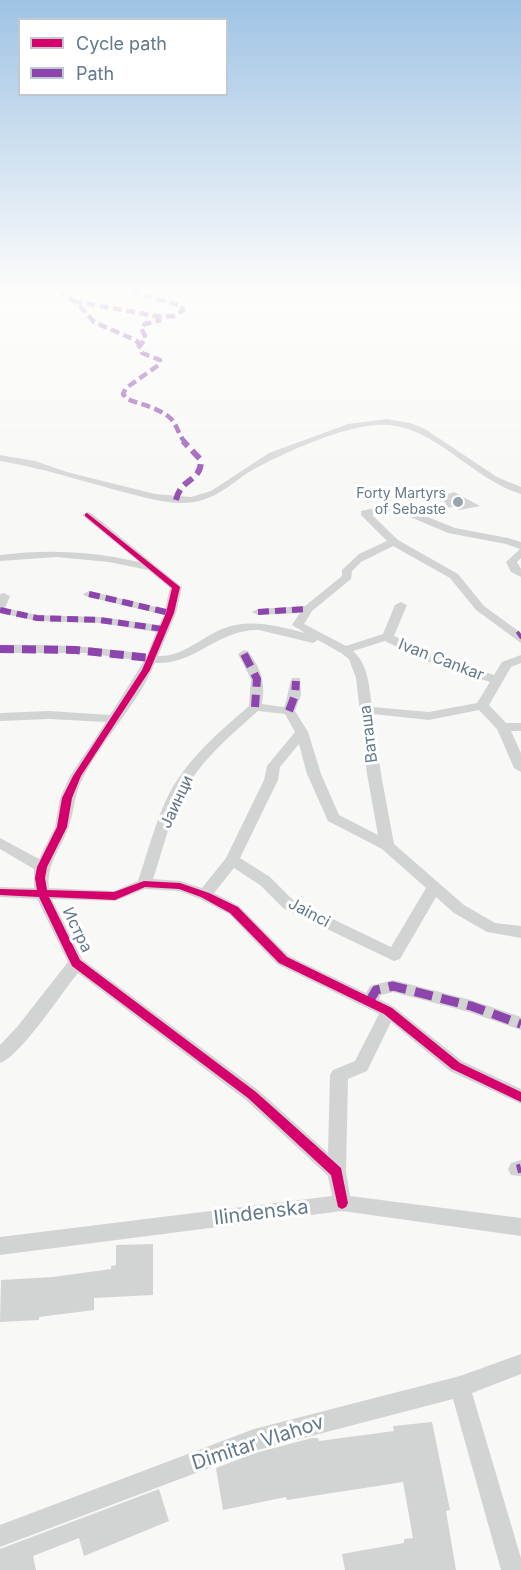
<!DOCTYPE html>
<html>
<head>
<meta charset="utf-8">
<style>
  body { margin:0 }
  #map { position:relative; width:521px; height:1570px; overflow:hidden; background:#f8f8f6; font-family:Inter,sans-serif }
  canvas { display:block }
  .legend { position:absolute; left:18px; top:18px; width:210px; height:78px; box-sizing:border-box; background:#fff; border:2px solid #c1c9d0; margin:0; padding:8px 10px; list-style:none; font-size:18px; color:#64798a }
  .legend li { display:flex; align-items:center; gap:12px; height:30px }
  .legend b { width:30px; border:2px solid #c1c9d0 }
</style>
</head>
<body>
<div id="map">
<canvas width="521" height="1570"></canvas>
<ul class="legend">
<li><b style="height:8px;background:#d6006c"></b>Cycle path</li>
<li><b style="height:8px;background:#8e44ad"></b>Path</li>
</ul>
</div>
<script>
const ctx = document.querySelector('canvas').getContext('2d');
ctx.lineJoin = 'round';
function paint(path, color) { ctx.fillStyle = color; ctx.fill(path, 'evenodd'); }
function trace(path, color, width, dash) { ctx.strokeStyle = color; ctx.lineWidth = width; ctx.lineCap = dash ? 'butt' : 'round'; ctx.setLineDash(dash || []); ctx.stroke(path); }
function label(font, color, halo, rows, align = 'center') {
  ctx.font = font + ' Inter,sans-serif'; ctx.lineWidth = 6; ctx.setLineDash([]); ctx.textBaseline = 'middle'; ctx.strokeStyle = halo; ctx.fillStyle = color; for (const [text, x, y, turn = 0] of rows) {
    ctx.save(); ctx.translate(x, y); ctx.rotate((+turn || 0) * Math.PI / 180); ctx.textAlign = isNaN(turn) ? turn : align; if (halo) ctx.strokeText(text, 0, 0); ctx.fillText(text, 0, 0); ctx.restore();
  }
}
paint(new Path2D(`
  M454 492 480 506 459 510 454 507 444 508 446 503 438 498Z
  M153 1244V1295L94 1298V1310L39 1317V1320L0 1322 1 1280 53 1277 111 1269V1266L116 1265V1245Z
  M432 1422 450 1510 446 1511 456 1570H345L342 1554 404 1543V1539L413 1538 403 1482 287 1500 286 1497 223 1510 216 1468 255 1453 312 1438H318L319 1441 394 1431 393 1426Z
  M159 1489 169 1521 84 1556 79 1538 33 1556 36 1570H0V1549Z`), '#d2d4d4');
paint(new Path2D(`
  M387 419 410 423 425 429 497 477 521 487V494C474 480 438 430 390 425 352 421 282 453 249 472 231 484 217 498 194 502 174 506 147 498 127 493 85 482 43 468 0 461V455L35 461 67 472 155 494 191 497 211 491 269 453 348 424Z
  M395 504 455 528 508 538 521 542V558L517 562 521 569V577L511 572 506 562 520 549 506 544 448 533 394 510 372 515 398 540 458 574 484 606 521 633V643L476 610 450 578 393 546 361 562 352 571 351 579 312 611 304 624 346 646 383 634 395 605 401 602 407 605 394 636 431 654 494 675 502 662 521 655V663L511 667 489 705 506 723H521V731H511L521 753V772L514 768 497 729 479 710 429 720 373 714 381 774 394 844 464 905 495 923 521 926V938L487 932 454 913 436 897 400 959 394 961 283 908 260 885 234 868 214 893 239 906 289 956 366 993 370 986 393 980 471 1000 521 1017V1030L469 1012 393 992 381 995 379 999 394 1007 462 1061 521 1089V1104L450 1071 391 1022 367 1071 348 1079 346 1172 350 1196 521 1218V1236L342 1211 0 1255V1237L332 1196 328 1176 246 1100 78 973C62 992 21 1056 0 1063V1045L17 1027 68 962 37 899 0 897V887L34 888V869L0 849V838L39 859 55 827 60 798 70 776 106 722 49 719 0 721V713L49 711 110 715 144 661 86 653H0V645C50 644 98 646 147 655L156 632 100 623 37 621 0 613V594L4 593 10 596 5 608 37 615 100 617 159 625 164 615 85 596 83 594 89 591 165 609 170 588 148 570 109 562 56 557 0 561V555C47 549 92 551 139 562L82 515 87 512 91 513 182 587 176 613 158 656C183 657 200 638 222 629 249 618 277 626 305 633L292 625 300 613 258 615 252 612 258 609 305 606 342 576V570L359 554 387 541 361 515V511ZM259 630 313 643 318 640 341 653 349 659 356 678 367 774 378 835 339 815 321 774 308 732 295 711 301 695 300 678H292C288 687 288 698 284 707L262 704C266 682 261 669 248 651L244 650 238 654 251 679 249 706C219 732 188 758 169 794 155 822 148 852 138 881L114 891 49 888C46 865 60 850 68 829 75 811 73 795 84 776 104 738 139 702 155 663 196 665 217 629 259 630ZM385 641 423 660 490 682 477 703 429 712 372 707C369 688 369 665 353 651ZM258 711 285 714 295 732 267 766 264 780 226 858 202 888 180 881 153 879C163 850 169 820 184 792 201 760 231 735 258 711ZM299 744 307 774 328 821 382 849 426 888 391 947 293 900 270 877 240 858 278 780 280 767ZM145 889 179 891 200 899 229 914 277 964 379 1014 355 1061 333 1070 330 1075 328 1153 258 1090 82 959 52 899 115 901Z
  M521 1160V1176L511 1175 508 1169 511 1163Z
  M521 1354V1374L472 1393 521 1558V1570H501L453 1399 254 1451 0 1547V1525L254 1429 460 1376Z`), '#d2d3d3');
trace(new Path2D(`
  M58 289 81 307 94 322 133 339 138 342 142 353 160 360V364L126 388 123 394 127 399C140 404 158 408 169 417 177 423 178 435 185 442
  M73 301 161 317 174 316 183 310 182 306 122 289
  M138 348 146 338 141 328 145 324 161 320`), '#8e44ad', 4.5, [9, 4.5]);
trace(new Path2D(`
  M176 500C182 476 201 483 201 460L183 441
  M89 594 170 613
  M0 610 37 618 100 620 163 629
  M258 612 308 609`), '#8e44ad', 6, [11, 6]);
trace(new Path2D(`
  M518 636 521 634
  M0 649 76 650 151 658
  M244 654 257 679 255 707
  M289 711 295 695 296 681`), '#8e44ad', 8, [14, 8]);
trace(new Path2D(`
  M369 1002 376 990 393 986 471 1006 521 1024
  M517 1169 521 1168`), '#8e44ad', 9, [18, 9]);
paint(new Path2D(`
  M87 513 180 587 174 613 150 670 81 776 72 798 67 827 47 867 45 878 47 890 114 892 144 881 180 883 209 893 238 907 287 957 392 1008 460 1063 521 1092V1102L452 1069 384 1014 279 963 230 913 201 897 179 889 145 887 115 900 49 897 80 960 256 1092 341 1168 348 1203 346 1207 342 1209 338 1207 331 1175 248 1098 72 966 39 897 0 895V889L37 890 35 878 37 867 57 827 62 798 73 776 142 670 166 613 172 588 85 516V514Z`), '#d6006c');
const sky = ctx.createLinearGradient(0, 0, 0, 509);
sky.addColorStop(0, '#9fc3e4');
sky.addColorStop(0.57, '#fcfcfb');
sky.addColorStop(1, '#fcfcfb00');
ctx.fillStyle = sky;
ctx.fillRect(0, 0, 521, 509);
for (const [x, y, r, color] of [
  [458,502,6,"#98a5b0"]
]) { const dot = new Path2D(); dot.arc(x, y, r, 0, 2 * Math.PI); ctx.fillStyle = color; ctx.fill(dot); trace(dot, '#fff', 2); }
label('14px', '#64798a', '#fff', [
  ["Forty Martyrs",446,494],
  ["of Sebaste",446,510]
], 'right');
label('16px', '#64798a', '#fff', [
  ["Ivan Cankar",441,660,21],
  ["Ваташа",369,734,-97],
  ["Јаинци",177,802,-65],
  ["Jainci",309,913,28],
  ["Истра",77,930,64]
]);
label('20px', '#64798a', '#fff', [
  ["Ilindenska",261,1213,-7],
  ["Dimitar Vlahov",258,1443,-18]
]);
</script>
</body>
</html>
